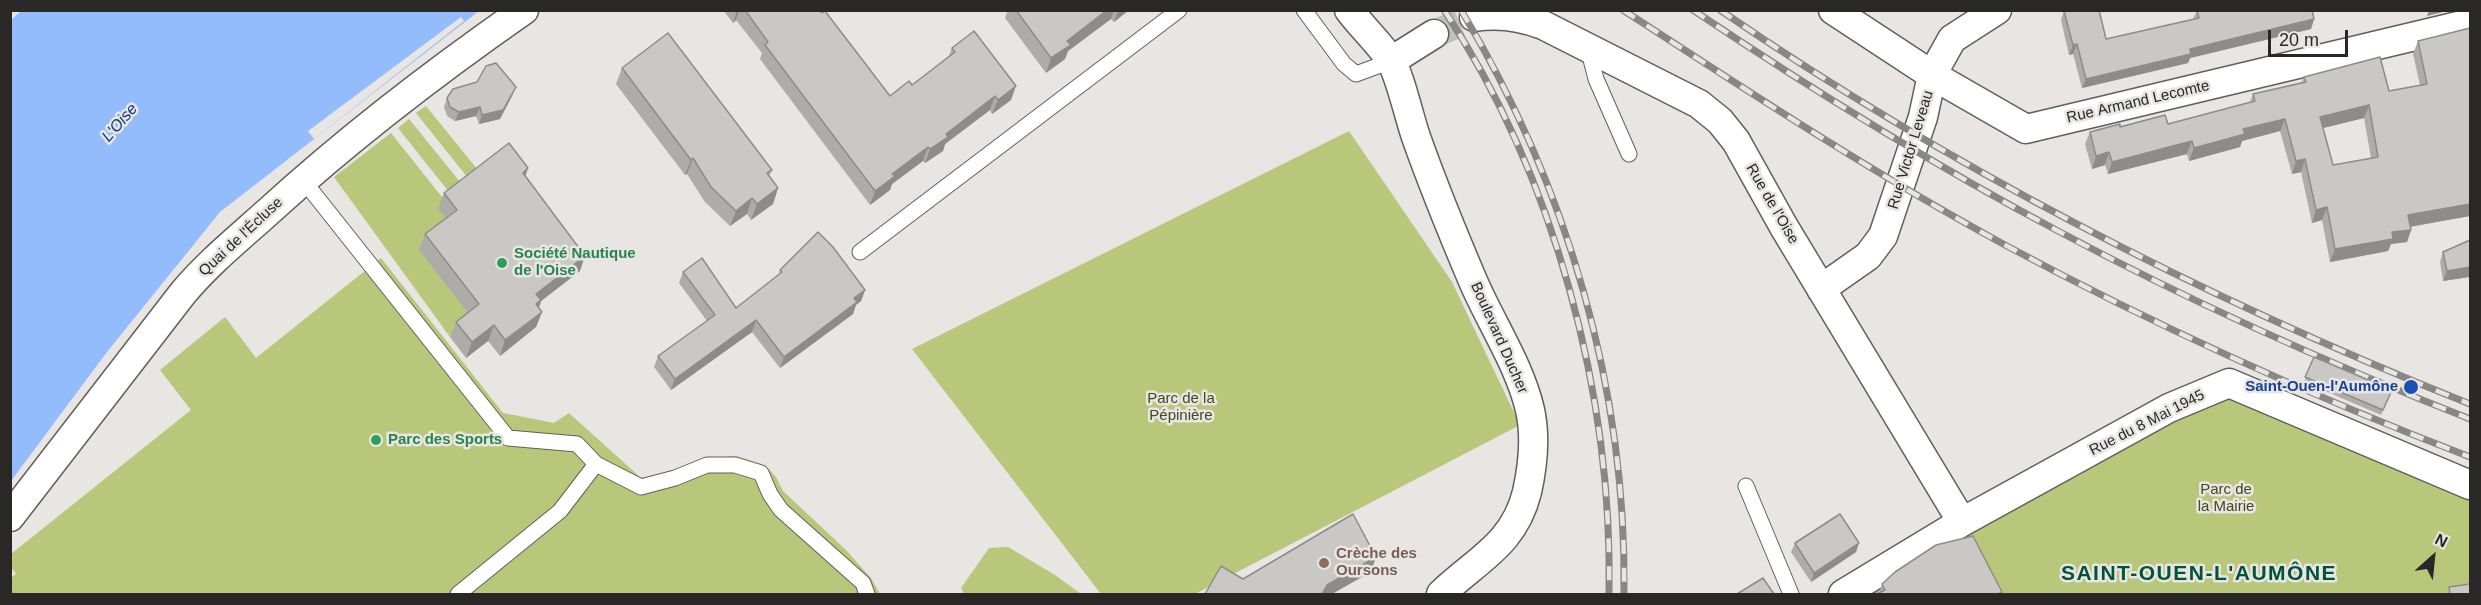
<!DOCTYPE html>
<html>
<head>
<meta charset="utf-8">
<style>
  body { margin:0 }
  #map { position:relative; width:2481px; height:605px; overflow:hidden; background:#e8e5e2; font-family:Arial,sans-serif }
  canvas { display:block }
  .frame { position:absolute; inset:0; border:12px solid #292827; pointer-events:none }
  .north { position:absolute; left:2403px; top:527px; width:60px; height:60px; -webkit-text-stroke:4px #e8e5e2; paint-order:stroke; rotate:27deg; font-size:16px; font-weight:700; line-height:24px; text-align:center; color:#292827 }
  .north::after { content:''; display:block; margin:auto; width:21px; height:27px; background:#292827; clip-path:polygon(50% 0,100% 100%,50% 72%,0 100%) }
  .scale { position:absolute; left:2268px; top:30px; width:80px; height:27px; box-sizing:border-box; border:3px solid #292827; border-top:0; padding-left:8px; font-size:18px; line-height:21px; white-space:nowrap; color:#292827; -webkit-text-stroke:4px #e8e5e2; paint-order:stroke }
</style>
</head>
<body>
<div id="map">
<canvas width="2481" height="605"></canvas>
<div class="frame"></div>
<div class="north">N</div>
<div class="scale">20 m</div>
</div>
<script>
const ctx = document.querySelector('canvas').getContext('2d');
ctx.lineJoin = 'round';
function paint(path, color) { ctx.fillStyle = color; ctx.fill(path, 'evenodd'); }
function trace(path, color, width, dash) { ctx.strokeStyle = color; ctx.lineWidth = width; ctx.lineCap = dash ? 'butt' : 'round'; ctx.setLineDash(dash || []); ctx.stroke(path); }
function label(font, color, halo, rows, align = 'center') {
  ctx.font = font + ' Arial,sans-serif'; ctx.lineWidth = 5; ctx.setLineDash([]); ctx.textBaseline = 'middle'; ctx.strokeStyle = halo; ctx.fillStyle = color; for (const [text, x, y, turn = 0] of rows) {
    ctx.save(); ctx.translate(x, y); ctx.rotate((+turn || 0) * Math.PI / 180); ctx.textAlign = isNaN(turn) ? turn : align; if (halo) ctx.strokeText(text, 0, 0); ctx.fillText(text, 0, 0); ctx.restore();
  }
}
paint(new Path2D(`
  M426 106 482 175 472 183 416 113Z
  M409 119 465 188 453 197 398 128Z
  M1349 131 1452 282 1520 425 1195 594H1101L912 349Z
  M391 133 446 202 473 320 450 337 334 177Z
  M381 258 503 413 554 423 569 413 640 477 654 478 714 458 737 456 765 465 776 477 783 491 846 550 871 578 880 594H11L10 578 16 574 11 567V554L191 410 160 370 225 317 256 358Z
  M2228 398 2361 451 2470 500V594H1864L2076 463Z
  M1008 547 1055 575 1081 594H964L961 588 989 548Z`), '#b9c77b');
paint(new Path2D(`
  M21 11H479L220 212 107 352 11 481 10 21Z`), '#93bcfd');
paint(new Path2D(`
  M461 17 464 21 314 139 308 131Z`), '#e8e5e2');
trace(new Path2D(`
  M1434 34 1474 17`), '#c2bfbd', 28, [28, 14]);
const lane = new Path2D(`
  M1304 10 1344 64 1356 74 1391 61
  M1588 48 1596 79 1629 154
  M303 180 508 438 577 444 596 464
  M860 252 1179 10
  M1746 486 1791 594
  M458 594 560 511 596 464 641 487 675 478 707 465H735L761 473 770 494 781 510 863 583 867 594`);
const street = new Path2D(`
  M1349 10C1362 27 1378 42 1390 59 1400 75 1409 117 1416 137 1433 185 1453 234 1473 281 1491 323 1520 366 1530 410 1536 437 1533 465 1527 492 1514 545 1476 560 1441 594
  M1833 10 1932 75 2026 129 2470 23
  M1474 17C1499 13 1520 16 1543 25L1699 104 1720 121 1736 141 1784 227 1962 522
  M1391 61 1434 34
  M1821 289 1868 256 1883 236 1923 117 1932 75 1952 39 1997 10
  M10 517 183 293C209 262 239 238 269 211 349 138 435 72 524 10
  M1843 594 1962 522 2169 408 2229 383 2470 485`);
trace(lane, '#615f5c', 17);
trace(street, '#615f5c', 31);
trace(lane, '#fff', 15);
trace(street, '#fff', 28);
const rail = new Path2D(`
  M1444 10C1555 177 1613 395 1609 594
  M1461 10C1567 186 1627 389 1624 594
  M1623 10C1749 92 1874 174 2005 245 2156 326 2311 396 2470 457
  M1693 10C1811 89 1932 164 2058 231 2191 302 2330 364 2470 419
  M1720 10C1954 170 2208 300 2470 404`);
trace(rail, '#898785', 7);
trace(rail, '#e8e5e2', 4.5, [14]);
paint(new Path2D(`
  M723 10H820L890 96 912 85 949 56 952 48 1011 100 992 114 990 110 945 144 943 151 925 163 923 161 892 184 890 190 870 205 760 59 762 53 736 20 733 23Z
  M1008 10H1129L1114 22 1111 19 1068 51 1065 59 1046 73 1005 18Z
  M2064 10 2106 39 2193 19 2197 10 2314 19 2311 29 2190 58 2188 63 2082 88 2073 54 2069 55 2061 20Z
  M2470 28V216L2411 226V230L2407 242 2391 244 2388 251 2330 262 2322 220 2312 223 2301 172 2292 174 2280 131 2242 141 2240 147 2189 161 2187 154 2108 174 2105 165 2092 169 2085 144 2090 132 2120 127 2168 124 2250 102 2253 94 2302 82 2304 77 2389 91 2420 85 2413 54 2418 41ZM2364 118 2371 158 2333 165 2323 128Z
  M622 68 772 170 769 176 778 188 773 204 751 220 747 214 730 226 705 202 687 174 685 175 616 84Z
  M512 96 500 119 479 124 476 116 455 121 447 116 444 107 447 98Z
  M525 176 580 271 541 301 539 307 542 312 536 327 500 356 488 341 466 358 450 337 456 322 468 313 419 250 425 234 446 218 438 209 444 193Z
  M2470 240V287L2469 277 2443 281 2440 262 2443 252Z
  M780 270 865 290 861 301 856 305 853 314 780 368 752 332 671 390 654 367 658 356 707 321 679 283 683 272 736 308 779 275Z
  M2314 357 2392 390 2381 415 2304 382Z
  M1795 543H1859L1856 552 1811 582 1791 552Z
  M1882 584 2002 592 2001 594H1877L1879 593Z`), '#aeaca9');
paint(new Path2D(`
  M737 10H739L736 20 733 23Z
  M1107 10H1114L1111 19 1068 51 1065 59 1046 73 1051 58 1067 41Z
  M1118 10H1129L1114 22Z
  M2429 10H2451L2427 16Z
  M2314 19 2311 29 2190 58 2188 63 2082 88 2086 79 2190 49Z
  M2077 44 2073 54 2069 55 2073 45Z
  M1016 86 1011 100 992 114 998 100Z
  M516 87 512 96 500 119 479 124 482 115Z
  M995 96 990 110 945 144 943 151 925 163 930 149 946 134Z
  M2369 105 2364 118 2315 130 2320 117Z
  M480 107 476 116 455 121 459 112Z
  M2285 119 2280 131 2242 141 2240 147 2189 161 2194 148 2243 129Z
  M2192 141 2187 154 2108 174 2112 162Z
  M928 147 923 161 892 184 890 190 870 205 875 191 892 174Z
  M2109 152 2105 165 2092 169 2096 156Z
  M693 158 687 174 685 175 691 160Z
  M2305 159 2301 172 2292 174 2296 161Z
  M528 168 523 184V173Z
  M778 188 773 204 751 220 757 204Z
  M752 198 747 214 730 226 736 211Z
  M2470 204V216L2404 228 2408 215Z
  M2327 207 2322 220 2312 223 2316 210Z
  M2411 230 2407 242 2391 244 2388 251 2330 262 2335 249 2392 232Z
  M585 256 580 271 541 301 536 316V294Z
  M2470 267V272L2469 277 2443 281 2447 271Z
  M865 290 861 301 856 305 853 314 780 368 784 357 854 298Z
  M542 312 536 327 500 356 505 340Z
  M756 320 752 332 671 390 675 379Z
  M494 325 488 341 466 358 472 342Z
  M1859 543 1856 552 1811 582 1814 573Z
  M1376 557 1371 572 1332 594H1322L1327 585Z`), '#8d8c89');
const building = new Path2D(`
  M745 10H820L822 13 825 11 890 96 909 81 912 85 955 52 952 48 974 31 1016 86 998 100 995 96 946 134 948 137 930 149 928 147 892 174 895 176 875 191 765 45 768 42Z
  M1016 10H1107L1067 41 1071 45 1051 58Z
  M2099 10 2106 39 2199 18 2197 10H2312L2314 19 2190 49 2191 54 2086 79 2077 44 2073 45 2064 11Z
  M2470 28V204L2408 215 2411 230 2392 232 2393 239 2335 249 2327 207 2316 210 2305 159 2296 161 2285 119 2243 129 2245 134 2194 148 2192 141 2112 162 2109 152 2096 156 2090 132 2120 124V127L2165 115 2168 124 2255 101 2253 94 2306 82 2304 77 2380 57 2389 91 2427 84 2418 41ZM2369 105 2378 157 2333 165 2320 117Z
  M668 33 772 170 767 173 778 188 757 204 752 198 736 211 711 187 693 158 691 160 622 68Z
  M496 63 516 87 503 110 482 115 480 107 459 112 450 107 447 98 453 89 477 82 486 66Z
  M509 143 528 168 523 173 585 256 536 294 541 300 536 304 542 312 505 340 494 325 472 342 456 322 479 304 425 234 457 210 444 193Z
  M818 232 833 247 865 290 854 298 857 302 784 357 756 320 675 379 658 356 715 315 683 272 702 258 736 308 782 272 780 270Z
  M2470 240V267L2447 271 2443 252Z
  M2314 357 2392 390 2383 410 2305 377Z
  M1353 514 1376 557 1327 585 1322 594H1205L1221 566 1243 579Z
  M1840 514 1859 543 1814 573 1795 543Z
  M1973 536 2002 592 1998 594H1877L1885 590 1882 584 1895 572 1936 545Z
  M1763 578 1774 594H1737Z
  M2470 584V594H2450L2449 587Z`);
paint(building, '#cac8c4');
trace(building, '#8d8c89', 1.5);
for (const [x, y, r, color] of [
  [502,263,6,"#2e9e5b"],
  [2411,387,8,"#1a4fb4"],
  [376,440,6,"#2e9e5b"],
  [1324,563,6,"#8d6e63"]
]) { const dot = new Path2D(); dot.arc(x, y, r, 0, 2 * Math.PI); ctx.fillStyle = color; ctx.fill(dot); trace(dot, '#e8e5e2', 2); }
label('15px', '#292827', '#e8e5e2', [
  ["Rue Armand Lecomte",2138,102,-13],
  ["Rue Victor Leveau",1911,150,-73],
  ["Rue de l'Oise",1772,204,60],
  ["Quai de l'Écluse",241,237,-43],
  ["Boulevard Ducher",1499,338,66],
  ["Rue du 8 Mai 1945",2147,423,-27]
]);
label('bold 15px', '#27864d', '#e8e5e2', [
  ["Société Nautique",514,254],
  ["de l'Oise",514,271],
  ["Parc des Sports",388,440]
], 'left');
label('bold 15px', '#164399', '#e8e5e2', [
  ["Saint-Ouen-l'Aumône",2398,387]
], 'right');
label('15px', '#42491f', '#e8e5e2', [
  ["Parc de la",1181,399],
  ["Pépinière",1181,416],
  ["Parc de",2226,490],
  ["la Mairie",2226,507]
]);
label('bold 15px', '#785e54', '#e8e5e2', [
  ["Crèche des",1336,554],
  ["Oursons",1336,571]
], 'left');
label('italic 16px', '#0d3c82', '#e8e5e2', [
  ["L'Oise",120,123,-49]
]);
ctx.letterSpacing = '1.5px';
label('bold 21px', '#01533c', '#e8e5e2', [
  ["SAINT-OUEN-L'AUMÔNE",2199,574]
]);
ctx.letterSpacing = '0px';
</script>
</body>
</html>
